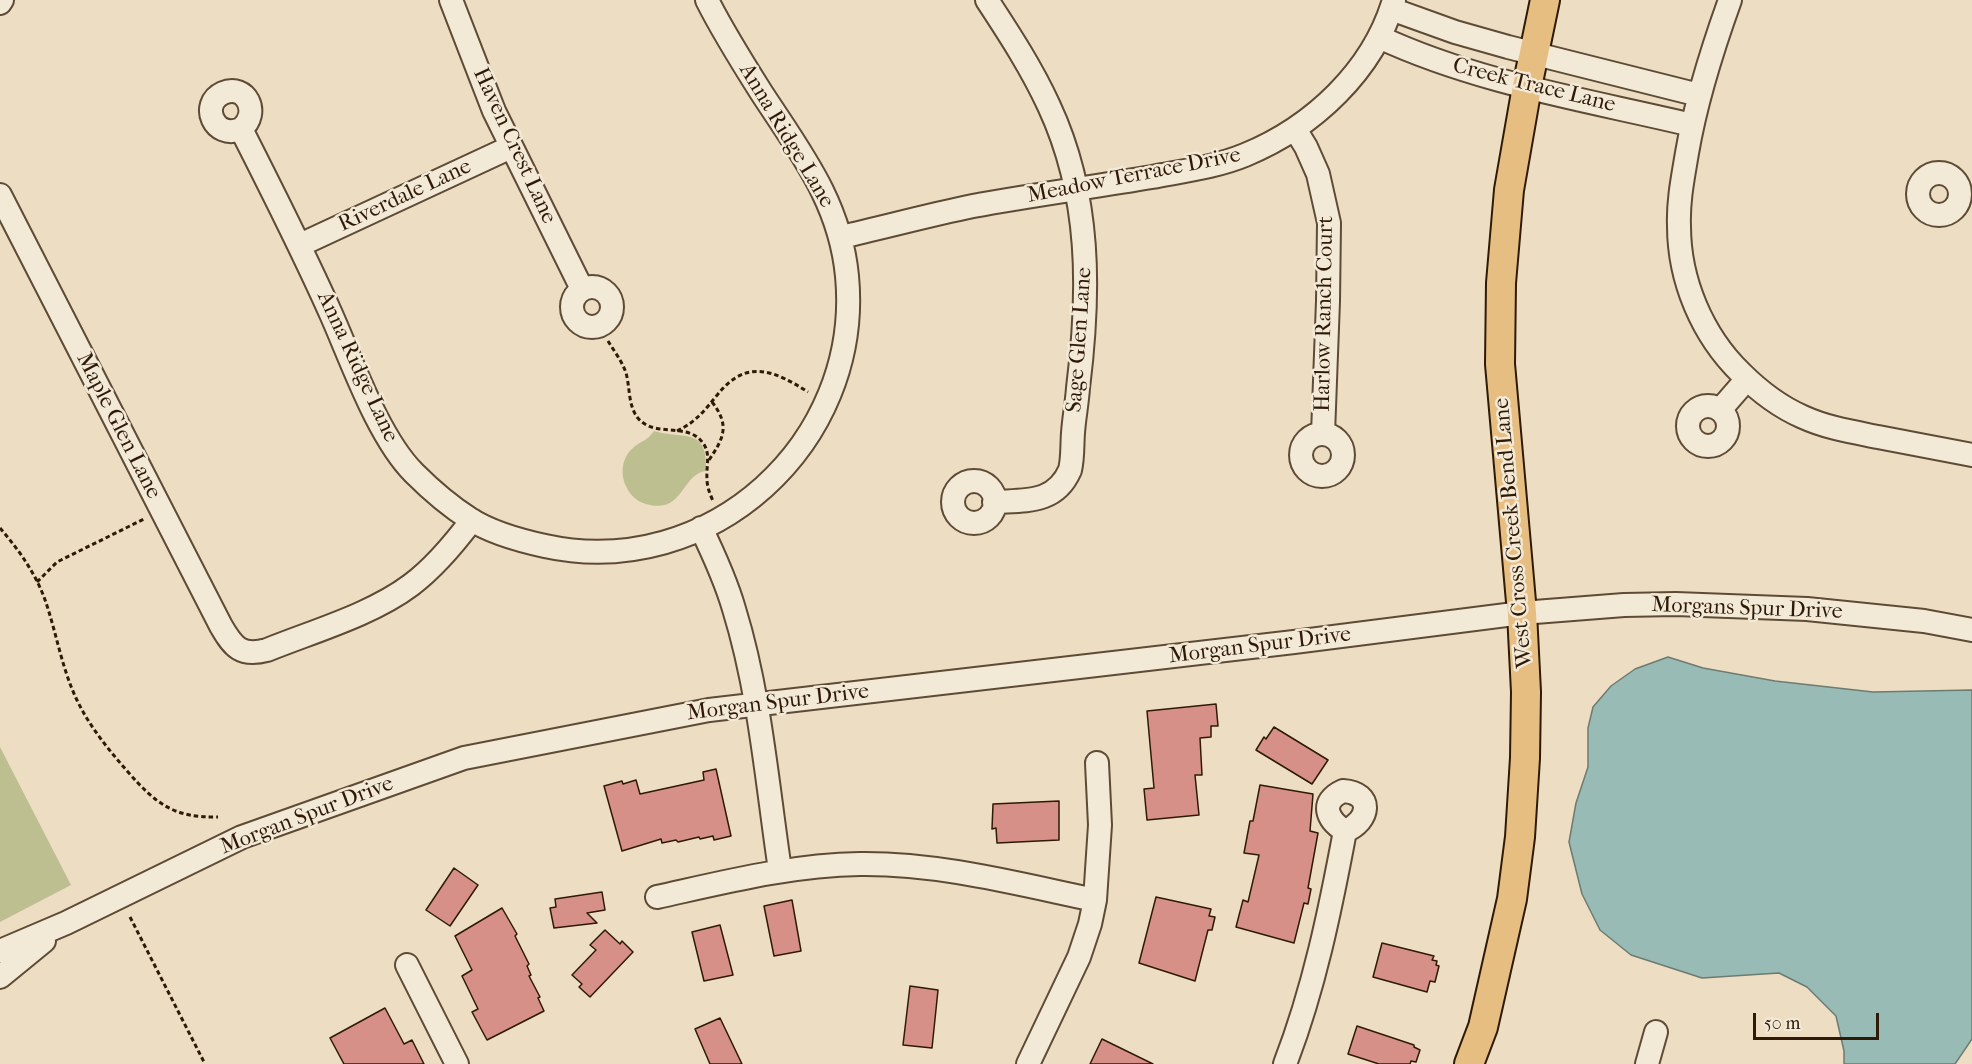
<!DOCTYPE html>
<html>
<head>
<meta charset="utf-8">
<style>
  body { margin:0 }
  #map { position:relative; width:1972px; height:1064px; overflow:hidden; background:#edddc2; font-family:"IM FELL French Canon",serif }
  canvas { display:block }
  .scale { position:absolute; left:1753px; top:1013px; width:126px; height:27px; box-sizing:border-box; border:3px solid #2e1a07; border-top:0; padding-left:8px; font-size:18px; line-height:21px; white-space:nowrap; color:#2e1a07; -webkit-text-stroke:4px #f3e9d7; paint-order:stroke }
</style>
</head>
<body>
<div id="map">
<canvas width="1972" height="1064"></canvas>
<div class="scale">50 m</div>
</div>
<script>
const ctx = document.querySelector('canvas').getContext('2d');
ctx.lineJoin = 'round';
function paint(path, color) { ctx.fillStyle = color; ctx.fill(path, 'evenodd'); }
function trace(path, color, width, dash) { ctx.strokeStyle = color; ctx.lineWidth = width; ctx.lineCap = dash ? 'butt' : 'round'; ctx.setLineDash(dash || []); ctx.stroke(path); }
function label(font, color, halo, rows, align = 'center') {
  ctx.font = font + ' "IM FELL French Canon",serif'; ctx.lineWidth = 5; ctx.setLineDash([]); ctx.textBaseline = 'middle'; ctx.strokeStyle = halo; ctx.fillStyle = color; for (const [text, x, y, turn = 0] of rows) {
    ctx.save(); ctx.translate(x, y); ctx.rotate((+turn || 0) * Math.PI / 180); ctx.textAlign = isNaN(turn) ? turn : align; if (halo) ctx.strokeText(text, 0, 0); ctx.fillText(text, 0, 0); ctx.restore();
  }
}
paint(new Path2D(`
  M654 431C684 440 708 426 706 471 681 474 684 515 646 504 636 501 630 495 626 486 620 474 622 457 633 448 642 440 646 442 654 431Z
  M0 747 71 885 0 922Z`), '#bdbf90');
const water = new Path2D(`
  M1668 657 1703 668 1775 681 1873 692 1972 690V1039L1955 1064H1844V1051L1836 1016 1807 987 1779 973 1702 978 1631 955 1600 930 1582 894 1569 842 1576 803 1588 767V728L1593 707 1611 686 1635 669Z`);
paint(water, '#99bbb6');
trace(water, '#6e7b70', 1.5);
const building = new Path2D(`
  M1216 704 1218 726H1211V737L1200 738 1202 775H1195L1199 815 1147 820 1144 789 1154 788 1147 711Z
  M1274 727 1328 760 1312 784 1256 750 1264 737 1266 739Z
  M716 769 731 836 714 840 713 836 700 839 699 837 678 842 676 840 662 843 661 839 622 851 604 786 622 781 623 784 636 780 640 794 704 780 703 772Z
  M1260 785 1313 794 1310 831 1318 833 1308 888 1311 889 1308 904 1304 903 1294 943 1236 927 1243 900 1248 902 1259 855 1244 853 1250 821H1253Z
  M1059 801V840L997 843 996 828 992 829 993 804Z
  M454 868 478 885 450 926 426 910Z
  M602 892 605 910 587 913 597 923 554 928 550 908 556 907 555 899Z
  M1156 897 1211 909 1209 916 1215 917 1212 930H1208L1195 981 1139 963Z
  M792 900 801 951 774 956 764 906Z
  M502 908 517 934 515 936 529 964 527 966 531 975 529 976 540 997 538 998 544 1011 487 1040 472 1012 478 1009 462 976 472 970 455 936Z
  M720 925 733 975 704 981 692 932Z
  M605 930 620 944 622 941 633 952 590 997 579 987 582 984 572 975 596 950 590 945Z
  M1382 943 1434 956 1432 960 1437 961 1436 965 1439 966 1435 982 1430 981 1427 992 1373 977Z
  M910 986 938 990 932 1048 903 1045Z
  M385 1008 404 1044 412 1040 424 1064H344L330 1038Z
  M720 1018 742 1064H710L695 1029Z
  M1357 1026 1414 1045V1047L1420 1050 1416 1062 1411 1061 1410 1064H1379L1348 1054Z
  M1102 1039 1153 1064H1090Z`);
paint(building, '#d69088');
trace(building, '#2e1a07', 1.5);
const minor = new Path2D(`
  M451 0 494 111 582 289
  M987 0C1010 35 1032 69 1049 106 1091 196 1090 292 1078 388 1077 403 1074 418 1073 433 1072 445 1073 458 1070 470 1055 504 1026 500 994 502
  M1730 0C1712 50 1696 100 1687 153 1683 177 1678 201 1679 226 1679 280 1702 335 1741 373 1759 391 1780 407 1803 417 1827 428 1853 432 1878 437 1909 443 1941 449 1972 455
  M0 3 2 0
  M1391 9 1455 32 1508 47 1699 95
  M1379 37C1478 83 1587 100 1692 125
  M241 129C214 140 199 104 223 93 246 83 261 113 241 129 272 190 303 251 331 314 352 361 378 437 414 473 430 489 451 507 470 519 490 532 522 541 545 546 710 582 863 443 847 276 840 202 800 152 761 92 742 62 723 32 707 0
  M1295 129 1306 147 1318 174 1329 223 1328 301 1323 434
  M1918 194a21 21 0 1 1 42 0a21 21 0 1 1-42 0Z
  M0 195 221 626C233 647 241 657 267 650 314 631 371 615 411 585 435 567 454 544 472 520
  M841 237C885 227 929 215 973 206 1033 195 1093 187 1152 177 1183 171 1216 167 1245 155 1313 127 1373 71 1394 0
  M300 245 511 147
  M572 307a20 20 0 1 1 40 0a20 20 0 1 1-40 0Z
  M1688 426a20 20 0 1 1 40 0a20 20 0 1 1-40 0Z
  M1720 410 1747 379
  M1301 455a21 21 0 1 1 42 0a21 21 0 1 1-42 0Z
  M953 502a21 21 0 1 1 42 0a21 21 0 1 1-42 0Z
  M701 528C714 555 726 581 734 609 760 693 767 783 780 870
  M1343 791C1374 793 1370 821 1345 831 1327 820 1319 802 1343 791Z
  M657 897C725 882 791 865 860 864 939 863 1018 884 1095 900
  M0 951 66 923 242 837 464 758 709 710 1294 642 1522 613 1624 605 1676 604 1807 609 1924 621 1972 630
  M407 965 457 1064
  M0 977 44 941
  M1028 1064 1079 957 1090 924 1095 900 1100 825 1097 763
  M1285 1064C1314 989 1330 911 1345 831
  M1647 1064 1656 1032`);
const major = new Path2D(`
  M1469 1064 1483 1027 1512 899 1520 837 1525 758 1526 692 1522 613 1500 364 1501 283 1509 190 1527 87 1545 0`);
trace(minor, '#5e4b36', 26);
trace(major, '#2e1a07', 32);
trace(new Path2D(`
  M608 341C614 351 622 361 626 373 630 387 628 404 637 417 654 439 687 421 703 443 711 454 706 466 707 479 707 487 710 494 713 501
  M677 431C696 422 705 410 718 394 747 358 775 371 808 392
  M709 460C724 438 730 425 712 402
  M0 528C18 549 34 571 44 597 56 630 61 666 76 698 89 726 108 749 128 772 156 804 174 818 218 817
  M37 582 57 562 144 519
  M130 917 205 1064`), '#2e1a07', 3, [4.5, 3]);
trace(minor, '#f3e9d7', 22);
trace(major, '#e6be81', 28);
label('22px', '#2e1a07', '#f3e9d7', [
  ["Creek Trace Lane",1534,86,14],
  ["Anna Ridge Lane",786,136,59],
  ["Haven Crest Lane",514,146,65],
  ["Meadow Terrace Drive",1134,176,-11],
  ["Riverdale Lane",405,196,-25],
  ["Harlow Ranch Court",1325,314,-89],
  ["Sage Glen Lane",1080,340,-86],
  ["Anna Ridge Lane",357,367,65],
  ["Maple Glen Lane",118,426,63],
  ["West Cross Creek Bend Lane",1514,533,-95],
  ["Morgans Spur Drive",1747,609,2],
  ["Morgan Spur Drive",1260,646,-7],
  ["Morgan Spur Drive",778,703,-7],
  ["Morgan Spur Drive",307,816,-21]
]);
</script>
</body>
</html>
